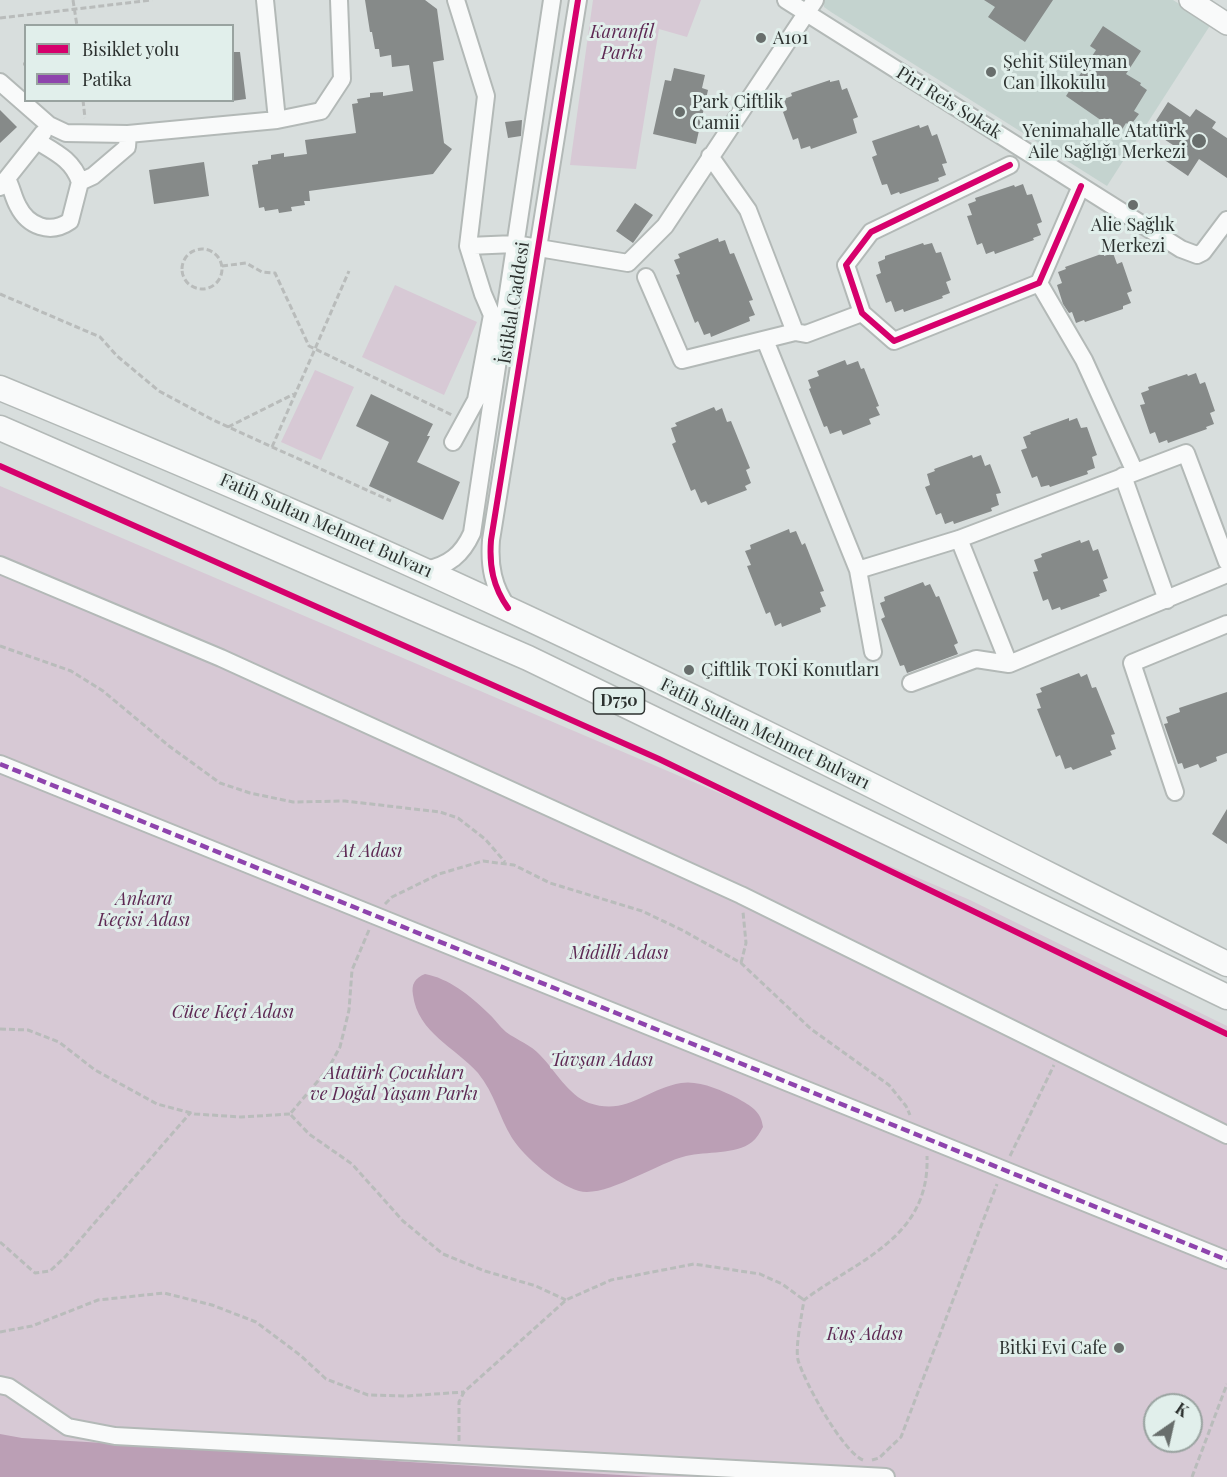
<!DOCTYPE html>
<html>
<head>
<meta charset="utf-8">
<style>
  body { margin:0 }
  #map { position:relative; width:1227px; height:1477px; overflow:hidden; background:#d8dedd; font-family:"Playfair Display",serif }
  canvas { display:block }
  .legend { position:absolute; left:24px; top:24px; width:210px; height:78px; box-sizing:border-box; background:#e1efeb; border:2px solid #99a3a0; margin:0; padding:8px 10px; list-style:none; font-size:18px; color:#2c312f }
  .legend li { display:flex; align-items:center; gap:12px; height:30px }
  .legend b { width:30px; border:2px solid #99a3a0 }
  .north { position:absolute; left:1143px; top:1393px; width:60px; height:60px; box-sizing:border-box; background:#e1efeb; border:2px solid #99a3a0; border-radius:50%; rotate:34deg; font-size:16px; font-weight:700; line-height:24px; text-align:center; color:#2c312f }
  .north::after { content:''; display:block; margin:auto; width:21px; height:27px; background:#686e6c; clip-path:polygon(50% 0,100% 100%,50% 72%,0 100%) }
</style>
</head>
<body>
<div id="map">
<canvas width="1227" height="1477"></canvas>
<ul class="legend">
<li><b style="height:8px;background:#d6006c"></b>Bisiklet yolu</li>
<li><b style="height:8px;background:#8e44ad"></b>Patika</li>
</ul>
<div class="north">K</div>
</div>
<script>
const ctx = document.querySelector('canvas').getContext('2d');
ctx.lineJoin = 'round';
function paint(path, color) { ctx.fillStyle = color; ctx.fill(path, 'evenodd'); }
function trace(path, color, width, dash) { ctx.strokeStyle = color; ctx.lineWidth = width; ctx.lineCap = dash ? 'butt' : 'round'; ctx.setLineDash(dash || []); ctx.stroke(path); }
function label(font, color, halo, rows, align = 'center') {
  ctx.font = font + ' "Playfair Display",serif'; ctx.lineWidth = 6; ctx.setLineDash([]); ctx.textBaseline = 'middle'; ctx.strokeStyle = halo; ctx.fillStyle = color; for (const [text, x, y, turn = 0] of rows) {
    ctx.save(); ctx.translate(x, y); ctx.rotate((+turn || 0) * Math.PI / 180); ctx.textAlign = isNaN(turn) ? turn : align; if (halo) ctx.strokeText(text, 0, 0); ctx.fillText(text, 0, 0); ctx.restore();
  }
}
paint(new Path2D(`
  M823 0H1173L1211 24 1107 186 831 12 824 7Z`), '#c4d3cf');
paint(new Path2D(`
  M593 0H701L687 37 659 29 636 169 570 165Z
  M395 285 477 322 444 395 362 357Z
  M315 370 354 387 321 460 281 442Z
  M0 486 970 900 1227 1026V1477H0ZM1155 1405H1191V1441H1155Z`), '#d7c9d5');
paint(new Path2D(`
  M425 974C448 978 471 996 487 1012 494 1018 499 1026 506 1032 517 1040 531 1045 540 1055 555 1070 568 1095 589 1103 627 1116 646 1089 681 1083 699 1080 721 1090 737 1098 751 1106 761 1111 763 1127 760 1132 757 1138 752 1142 735 1155 707 1151 686 1156 657 1163 606 1198 579 1191 556 1184 525 1158 512 1138 499 1117 495 1094 478 1073 455 1047 418 1033 413 995 411 984 415 978 425 974Z
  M0 1434 22 1438 652 1477H0Z`), '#bb9fb5');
paint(new Path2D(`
  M365 0H425L437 9 444 60 433 62 444 143 452 149 433 174 309 191 310 201H304L305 205 291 207 292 211 279 213 278 209 265 211 264 207 259 208 252 165 258 164V161L271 159V155L284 153V157L307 154 305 140 356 133 352 104 358 103 357 99 370 97V93L383 92V96L413 91 409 65 392 67 391 55 380 57 379 49H375L372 32H370Z
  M984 0H1053L1025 42 988 17 995 7Z
  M1103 26 1141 51 1126 74 1141 83 1140 85 1147 90 1134 111 1139 114 1130 126 1126 123 1121 131 1106 121 1105 123 1066 96 1096 50 1090 46Z
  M232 52H240L246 99 232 101Z
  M674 68 705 75 702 88 708 90 696 144 653 134 665 80 671 81Z
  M830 80V82L839 80 842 90 847 88 858 117 853 119 857 133 811 149 810 146 801 149 798 138 793 140 783 112 787 110 784 99 792 96 791 93Z
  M1168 102 1190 117 1196 109 1216 122 1212 128 1227 138V178L1199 159 1188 176 1163 159 1173 145 1150 130Z
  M0 110 17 127 0 143Z
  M522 120 521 136 508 138 505 122Z
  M919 125 920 128 928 125 932 136 937 134 947 163 942 164 946 175 938 178 939 181 900 194 899 192 891 195 887 184 882 185 872 157 877 155 872 141Z
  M204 162 209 196 154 204 149 170Z
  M1023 184 1027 195 1032 194 1042 222 1037 224 1041 235 1033 238 1034 240 995 254 994 251 986 254 982 243 977 245 967 216 972 215 968 204 976 201 975 198 1014 185 1015 187Z
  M635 203 653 215 633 243 616 231Z
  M718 238 719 242 725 240 730 254 734 253 753 300 749 301 755 315 749 317 750 321 711 337 710 333 704 335 698 321 695 323 676 275 680 274 674 260 680 258 678 254Z
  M923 243 924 245 932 243 936 253 941 252 951 280 946 282 950 293 942 296 943 298 904 312 903 309 895 312 891 301 886 303 876 275 881 273 878 262 885 259V256Z
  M1104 253V256L1113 253 1117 264 1122 262 1132 291 1127 293 1131 303 1123 306V309L1085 322 1084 320 1076 323 1072 312 1069 313 1063 304 1057 285 1062 283 1058 272 1066 269 1065 267Z
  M845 360 847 365 858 361 861 369 864 368 879 406 876 407 880 415 869 419 871 424 843 435 841 430 830 434 827 426 824 427 809 389 811 388 808 380 819 376 817 371Z
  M1196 373 1200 384 1205 382 1215 411 1210 413 1214 424 1206 427 1207 429 1168 443 1167 440 1159 443 1155 432 1150 434 1140 405 1145 404 1141 393 1149 390 1148 387 1187 374 1188 376Z
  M371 394 433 424 427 436H430L417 462 460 482 443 520 369 486 389 442 356 426Z
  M714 407 716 411 722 408 727 422 731 421 750 468 746 470 751 483 745 486 747 490 708 505 706 501 701 503 695 489 691 491 672 444 676 442 671 428 677 426 675 423Z
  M1069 418V421L1077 418 1081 428 1087 427 1097 455 1092 457 1095 468 1087 471 1088 474 1050 487 1049 485 1041 487 1037 476 1032 478 1021 450 1027 448 1023 437 1031 434 1030 432Z
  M972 455 973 458 981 455 985 466 990 464 1001 493 996 494 999 505 991 508 992 511 954 524 953 521 945 524 941 513 936 515 925 487 930 485 927 474 935 471 934 469Z
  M789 529 790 533 796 531 802 545 805 543 824 591 820 592 826 606 820 608 821 612 782 627 781 623 775 626 770 612 766 614 747 566 751 565 745 551 751 549 750 545Z
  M1080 540 1081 543 1089 540 1093 551 1098 549 1108 578 1103 580 1107 591 1099 594 1100 596 1061 610 1060 607 1052 610 1048 599 1043 601 1033 572 1038 571 1034 560 1042 557 1041 554Z
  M923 582 925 586 930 584 936 597 939 596 958 643 954 645 958 654 907 673 904 665 900 666 886 631 881 619 885 617 880 603 885 601 884 597Z
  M1079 673 1081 677 1087 674 1092 688 1096 687 1115 734 1111 735 1116 749 1110 751 1112 755 1073 770 1071 767 1065 769 1060 755 1056 757 1037 709 1041 708 1036 694 1042 692 1040 688Z
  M1227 692V753L1216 757 1217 761 1200 768 1198 764 1184 769 1182 763 1178 764 1164 724 1168 723 1166 717 1180 712 1179 708Z
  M1227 809V844L1212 834Z`), '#868a89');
const minor = new Path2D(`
  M265 0 277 120
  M786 0 1181 249 1197 255 1203 252 1227 220
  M0 82 49 125 66 133 128 134 277 120 321 111 342 79 339 0
  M710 156 748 210 795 332
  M1010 165 871 232 846 265 862 313 894 341 1039 283 1081 186
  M7 179C12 188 13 197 18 206 28 226 50 235 70 221L80 182C73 160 55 152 37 141
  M80 182 93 176 127 147 128 134
  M0 187 43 133
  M468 246 515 244 628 263 665 226 815 0
  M646 277 682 360 795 332 806 334 862 313
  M1039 283 1084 360 1135 472
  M765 340 858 570 873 652
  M453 442 476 400 492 315 483 294 468 246 486 96 456 0
  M1123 476 1167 600
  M959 539 1009 664 1227 574
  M0 565 221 658 741 895 1227 1135
  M426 570C449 565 462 555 472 533L552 0
  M858 570 959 539 1186 453 1227 562
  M508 608C493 587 489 566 491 540L578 0
  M911 683 976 659 1009 664
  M0 764 1227 1260
  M1175 792 1132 663 1227 624
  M0 1385 9 1387 68 1427 115 1436 886 1477`);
const major = new Path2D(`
  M1190 0 1227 24`);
const highway = new Path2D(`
  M0 388C170 458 339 530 506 608 749 721 987 844 1227 964
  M0 428 528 658 1227 997`);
trace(minor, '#b3b9b7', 20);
trace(major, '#b3b9b7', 24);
trace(highway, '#b3b9b7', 27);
trace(new Path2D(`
  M73 0 77 26
  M0 18 152 0
  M23 64H26
  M83 100 85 118
  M182 269a20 20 0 1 1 40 0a20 20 0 1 1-40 0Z
  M222 266 246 263 262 272 275 273 309 346 452 415
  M0 294 100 337 117 356 159 391 213 420 391 501
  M228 427 294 394
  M272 447 349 271
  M0 646 71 671 103 691 169 746 220 783 250 793 293 802 345 801 440 812 458 818 485 839 505 862
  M385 904 392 897 439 874 483 861 514 865 550 883 642 911 682 930 741 963 811 1029 889 1085 906 1106 910 1115
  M369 930 352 970 349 1010 340 1047 328 1069 290 1114 309 1134 352 1164 403 1221 443 1254 485 1271 536 1286 566 1300
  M741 963 746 943 743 912
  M0 1029 28 1030 59 1042 95 1070 157 1104 195 1114 241 1117 290 1114
  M1010 1156 1054 1065
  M0 1242 35 1273 50 1271 65 1257 191 1112
  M0 1332 32 1326 98 1300 164 1293 212 1305 256 1322 300 1355 326 1379 368 1395 407 1396 464 1392
  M459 1441V1402L464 1392 566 1300 611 1280 694 1264 760 1274 782 1284 804 1300
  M863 1460C842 1451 805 1383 798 1360 795 1347 802 1314 804 1300 859 1259 930 1238 927 1156
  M872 1460 879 1458 901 1437 997 1184
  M1192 1477 1227 1384`), '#b9bcbb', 3, [6, 3]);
trace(minor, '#f9fafa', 16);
trace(major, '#f9fafa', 21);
trace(highway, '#f9fafa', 24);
trace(new Path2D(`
  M0 764 1227 1260`), '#8e44ad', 4.5, [9, 4.5]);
trace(new Path2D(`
  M1010 165 871 232 846 265 862 313 894 341 1039 283 1081 186
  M0 466 659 759 1227 1034
  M508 608C493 587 489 566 491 540L578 0`), '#d6006c', 6);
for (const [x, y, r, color] of [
  [761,38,6,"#686e6c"],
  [991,72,6,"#686e6c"],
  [680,112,6,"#686e6c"],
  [1199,141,8,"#686e6c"],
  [1133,205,6,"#686e6c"],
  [689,670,6,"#686e6c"],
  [1119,1348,6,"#686e6c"]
]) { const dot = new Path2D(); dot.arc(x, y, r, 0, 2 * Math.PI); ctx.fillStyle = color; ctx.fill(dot); trace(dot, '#e1efeb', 2); }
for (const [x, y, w] of [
  [619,701,51]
]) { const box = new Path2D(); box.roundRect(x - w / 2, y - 13, w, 26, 4.5); ctx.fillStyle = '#e1efeb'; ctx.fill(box); trace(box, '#2c312f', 1.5); }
label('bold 16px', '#2c312f', null, [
  ["D750",619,701]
]);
label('italic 18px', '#5e2954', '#e1efeb', [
  ["Karanfil",622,32],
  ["Parkı",622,53],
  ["At Adası",370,851],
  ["Ankara",144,899],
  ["Keçisi Adası",144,920],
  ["Midilli Adası",619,953],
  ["Cüce Keçi Adası",233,1012],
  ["Tavşan Adası",602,1060],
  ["Atatürk Çocukları",394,1073],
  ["ve Doğal Yaşam Parkı",394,1094],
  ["Kuş Adası",865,1334]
]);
label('18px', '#2c312f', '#e1efeb', [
  ["A101",773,38],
  ["Şehit Süleyman",1003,62],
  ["Can İlkokulu",1003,83],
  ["Park Çiftlik",692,102],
  ["Camii",692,123],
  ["Yenimahalle Atatürk",1186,131,"right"],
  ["Aile Sağlığı Merkezi",1186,152,"right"],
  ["Alie Sağlık",1133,225,"center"],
  ["Merkezi",1133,246,"center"],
  ["Çiftlik TOKİ Konutları",701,670],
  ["Bitki Evi Cafe",1107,1348,"right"]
], 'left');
label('18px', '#2c312f', '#e1efeb', [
  ["Piri Reis Sokak",949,103,32],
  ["İstiklal Caddesi",514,303,-81],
  ["Fatih Sultan Mehmet Bulvarı",326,526,24],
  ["Fatih Sultan Mehmet Bulvarı",765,734,26]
]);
</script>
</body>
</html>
